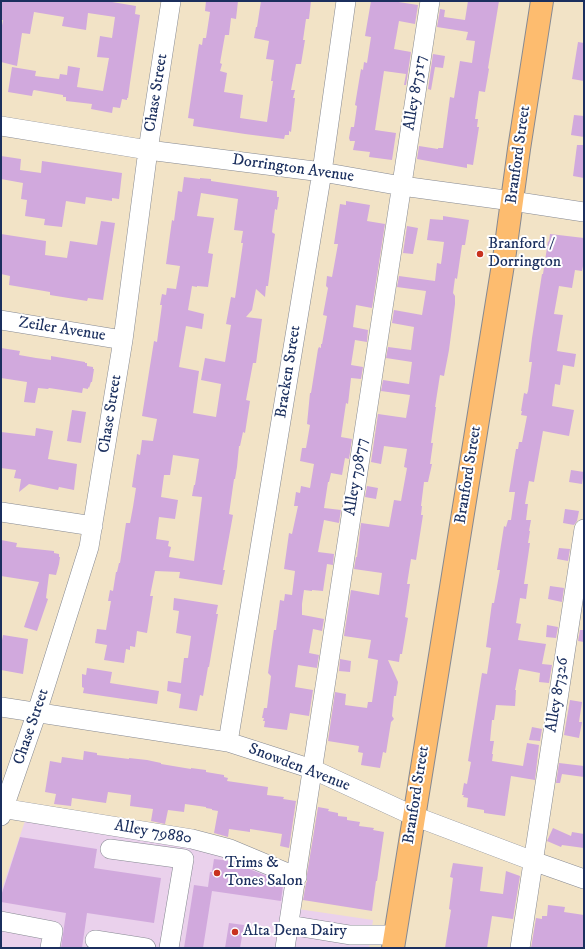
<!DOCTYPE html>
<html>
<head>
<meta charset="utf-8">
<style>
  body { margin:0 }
  #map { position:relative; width:585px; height:949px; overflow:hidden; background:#f2e3c6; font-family:"IM FELL DW Pica",serif }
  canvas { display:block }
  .frame { position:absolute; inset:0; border:2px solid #1b2f5e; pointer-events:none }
</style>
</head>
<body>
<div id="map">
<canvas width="585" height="949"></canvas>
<div class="frame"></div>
</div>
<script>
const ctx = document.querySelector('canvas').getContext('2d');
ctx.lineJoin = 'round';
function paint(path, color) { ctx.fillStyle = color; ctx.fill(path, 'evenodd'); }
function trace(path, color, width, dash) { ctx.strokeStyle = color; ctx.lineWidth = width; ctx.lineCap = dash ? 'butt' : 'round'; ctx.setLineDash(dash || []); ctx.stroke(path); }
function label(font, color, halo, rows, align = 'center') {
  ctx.font = font + ' "IM FELL DW Pica",serif'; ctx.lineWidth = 4; ctx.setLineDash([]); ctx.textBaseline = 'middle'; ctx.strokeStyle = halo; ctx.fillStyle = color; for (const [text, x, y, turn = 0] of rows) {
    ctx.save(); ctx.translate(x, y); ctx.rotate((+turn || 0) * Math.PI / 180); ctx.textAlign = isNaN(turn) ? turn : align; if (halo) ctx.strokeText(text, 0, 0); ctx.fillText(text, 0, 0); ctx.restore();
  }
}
paint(new Path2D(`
  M25 821 216 852 290 880 279 948H1V892Z
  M298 909 373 920 369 948H292Z`), '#ead1ec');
paint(new Path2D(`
  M1 1H106L136 6 135 14 140 15 130 83 128 98H127V100L122 99 120 108 113 107 112 113 91 109 92 104 66 101V97H63V95L34 90 33 91 32 96 8 92 12 67 36 71 35 76 59 79 60 74 67 75 68 66 80 68 77 87 103 91 109 58 97 57 100 36 112 38 115 17 88 13 86 30 62 26 64 17 34 12 30 34 22 33 17 66 1 62V31L3 20H1Z
  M206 1H238L236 19 231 18 229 35H225L220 63 222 64 220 71 227 73 224 92 243 95 240 118 267 122 273 81H271L274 60 266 59 269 41 254 38 256 27H257L261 1H311L309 19H306L303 40H305L301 64H296L291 90H295L293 98H295L291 132 289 131V135H285L284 139 245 134 193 126 194 119 188 118 199 44 202 45 203 38H206L210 12 205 11Z
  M371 1H392L418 5 415 24 399 21 394 49 411 52 406 85H404L406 74 384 71 375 130 396 133 392 160 369 157 370 152 353 150 355 141H350L349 138 351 127H354L357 106 355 105 361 69 363 70 364 62 367 63 371 37 365 36Z
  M468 1H499L488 68 489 69 485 92 479 91 475 119H478L477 127H479L473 165 467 164V168L417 159 419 146 438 149V148H443L450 97 454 98 460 61 472 63 475 41 466 40 468 32 437 27 440 9 445 10 444 17 465 20Z
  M578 42 584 43V81L572 79Z
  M433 54 445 56 443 68 435 67 431 90 428 89Z
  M574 115 584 116V137L571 135Z
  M577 145H584V178L573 176Z
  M1 156 21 159 20 170 41 173 42 161 122 173 119 199 112 198V201L86 197 85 204 66 201 62 227 44 225 45 219 25 216 27 200 21 199 23 183 1 179Z
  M184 177 200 179V178L211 179V181L277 191V197H279L277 210 275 209 272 232 273 233 275 234 268 286H266L265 297 256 289 252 310 246 317 262 319 256 363H253L246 400 250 401 245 433 243 432 240 446H239L237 467 235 479H234L229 514 233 515 223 570H225L222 585 179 578 180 572 155 571 150 596H153L147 633 137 631 135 647 130 646V650L126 649 124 663 104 660 107 645 95 643 97 629 106 630 111 601H108L110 590 113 591 116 572H117L119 563H120L126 523H130L133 507 136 488 132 487 137 454 140 455 142 440 153 441 157 419 142 416 154 341 157 342 162 305H160L162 294 166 295 167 288 176 289 180 266 166 264 172 220 174 221 178 191 182 192ZM201 193 238 199 234 230 243 231 241 243H243L235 298 231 297 226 324 231 325 225 362 205 358 201 380 221 384 216 417 193 413 199 371 179 367 186 326 202 329 204 314 188 310 192 286 197 287V286L208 287 213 254 208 253 214 218 197 216ZM173 455 199 459 195 485H194L192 496 202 497 194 561 169 557 171 547 168 546 169 541 156 539 159 517 175 519 178 500 161 497 164 475H170Z
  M346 201 370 205 367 221 385 224 372 308 356 305 353 327 368 330 367 342 355 340 351 365 363 367 361 379 351 378 348 404 346 403 341 437 352 439 349 459 345 458 342 475 331 473 329 482H328L324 508 341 510 339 523 324 520 318 552 334 554 333 565 327 564 323 591 312 590V591L304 590 302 604V615H303L324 619 322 631 313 629 309 653 319 655 317 668 298 665 295 687 313 690 309 716 290 713 287 730 264 727 265 721H263L264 718H262L264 708H267L271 676 268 673 274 630H276L280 600 284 601 285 594 292 595 295 571 284 569 289 533 292 534 298 506H294L296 492 300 493 301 486 310 488 314 464 300 461 302 448H306L310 425 307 424 310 393H311L318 349 319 347 321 348V344H322L327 316 323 315 328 288 326 286 327 276 332 277 338 244H334L340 204 346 205Z
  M443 216 469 220 465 245H462L457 279 455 278 453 293 455 296V304L449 350 444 376 440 375 435 407H436L431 443H433L430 464H432L428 482H424L421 506H422L421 515H423L416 560 411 559 407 584H410L405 617 408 618 402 654H400L399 662 388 660 398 682 396 696H394L392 716 394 719 391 722 386 753 383 752 380 768 361 765 363 753 358 752 359 746 328 741 335 692 346 694 345 705 367 708 368 702H372L378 660 368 658 371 640 344 636 351 590 379 595 382 573 354 569 356 557H357L361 523 389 527 394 500 401 501 407 468 404 467 407 449 384 446 381 464 371 462 378 414 406 418 410 395 381 391 383 380 409 384 412 362 386 358 388 347 411 350 414 327 392 323 394 310 422 315 426 291 397 287 399 276 435 281 437 263 441 264 444 242 427 240 430 219 443 220Z
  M101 221 115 223 103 300 88 298 87 301 50 295V292L9 285 10 276 1 274V234L46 241 45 255 67 258 70 241 97 245Z
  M407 226 418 228 413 254 403 253Z
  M550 234 584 238V261L582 271 575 270 572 288 559 286 554 314 563 315 557 351 576 354 574 367 563 365 560 385 555 384 552 406 574 410 569 436 543 431 534 482 529 481 525 504H528L526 520H531L529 531H530L528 543H530L524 584H528L526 599 520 598 516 623 521 624 518 640 546 644 542 664 552 665 549 683 539 682 540 673 519 669 515 690H516L515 706 496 705 494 720H492L490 741H494L492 754H493L492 761 523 766 527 743 539 745 535 780 511 776 505 816 484 813V810L467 807 468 798 463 797 464 795H462L464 783 467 784 471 762 468 761 482 673 487 674 491 648 486 647 492 603H494L500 570H497L504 526 506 527 508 520H511L515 492H509L516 449H518L519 442H522L527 416 521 415 522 411H521L524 393 527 394 528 391 532 362H529L532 338 542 274H543L548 241 549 242Z
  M1 348 20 351 19 355 36 358 51 360V356L85 362V363H87V366L93 367V369H94L92 382H91L89 388 88 387V389L83 388 82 393 49 388 48 389 38 388 35 403 24 402 27 382 1 378Z
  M72 410 86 412 81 443 67 441Z
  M36 428 53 431 48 459 77 464 74 490 59 487 58 490 29 484 19 492 21 479 14 478 16 470 1 468V432L35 436Z
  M571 470 584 472 582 484 569 482Z
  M367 486 378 488 376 499 365 497Z
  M565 509 579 511 577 521 574 525 563 523Z
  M1 540 17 543 16 547 54 551V553L59 554V557H60L59 564 56 575 49 574 46 598 48 599 37 631 24 627 39 582 1 576Z
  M559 548 570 549 568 561 557 559Z
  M550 586 564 588 562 602 548 599Z
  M174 598 218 605 216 614H218L209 667H208L203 696 200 695 197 711 179 708 181 694 167 691 168 681 181 683 184 658H188L191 636 176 633 179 611 173 610Z
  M547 625 558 627 556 638 546 637Z
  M580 630H584V642L578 641Z
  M3 635 28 639 23 674 1 670V646Z
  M340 659 351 661 350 672 339 671Z
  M87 668 112 672 110 683 159 691 157 704 83 693 84 688 82 687V674L86 675Z
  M570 700 582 702 579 722H582L579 738 564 735Z
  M532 727 542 729 540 741 529 740Z
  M84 751 97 753V755L129 759V758L147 760 161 763V764L191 769V768L206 770V772L224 775V777L228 778 227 781 268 787 267 795 284 797 283 799 296 801 289 848 280 846 282 834 250 829V832L229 829 228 837 214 833 218 811 212 810V809L206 808V807L185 804 184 812 168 810 165 824 151 821 153 809 130 806 131 795 108 792 106 803 72 798 71 806 54 804 56 794 45 792 50 761 61 763 62 757 83 760Z
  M559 763 584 766V777L562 774 560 783H556Z
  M318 807 329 809 328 811 338 813V816L347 817V820L360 822 359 826 374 828 373 830 384 832 377 881H376L372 911 303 900 306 883 307 881V874Z
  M553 828 571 836 572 832 584 834V848L562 845 561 847 547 841Z
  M20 837 97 849 94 868 161 878 154 923 87 913 82 948H61L66 913 1 902V896Z
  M214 859 231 861 234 862 233 865 244 867 282 882 281 885H283L281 901 212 891 203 948H184L194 885 208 887 210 872H212Z
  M453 863 483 867 480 891 503 894 506 871 520 876 513 919 492 916 487 948H445L451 910 449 909 453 878 450 877Z
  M548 905 565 907 564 912 584 915V948H531L536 918 542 919V916H547Z
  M229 923 244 925 240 948H225Z`), '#d1a9dd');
const minor = new Path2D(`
  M1 126 148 150 322 172 402 186 512 201 584 212
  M1 320 123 340
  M1 512 93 526
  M1 707 228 742 312 769 414 816 533 861 584 879
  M228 742 322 172 346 1
  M1 808 192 839 230 849 297 877
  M1 816 37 712 89 547 123 340 148 150 171 1
  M110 849 184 859 169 948
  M1 921 53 931 50 948
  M289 925 350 935H395
  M95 940 146 948
  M285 948 430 1
  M520 948 584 529`);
const major = new Path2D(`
  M393 948 505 252 519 149 542 1`);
trace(minor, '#868992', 20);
trace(major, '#868992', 24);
trace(minor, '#fff', 19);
trace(major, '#fdbc6f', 22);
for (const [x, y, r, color] of [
  [480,254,4,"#c8321e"],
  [217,873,4,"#c8321e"],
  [235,932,4,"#c8321e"]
]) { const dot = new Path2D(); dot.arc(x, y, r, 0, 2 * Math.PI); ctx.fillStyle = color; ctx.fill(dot); trace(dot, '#fff', 1.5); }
label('16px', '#1b2f5e', '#fff', [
  ["Chase Street",157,93,-81],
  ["Alley 87517",416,93,-81],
  ["Branford Street",519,155,-82],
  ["Dorrington Avenue",293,169,8],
  ["Zeiler Avenue",62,330,9],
  ["Bracken Street",289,372,-81],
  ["Chase Street",111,414,-81],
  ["Branford Street",469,475,-81],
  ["Alley 79877",357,477,-81],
  ["Alley 87326",558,695,-81],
  ["Chase Street",32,727,-71],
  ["Snowden Avenue",299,768,21],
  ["Branford Street",417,795,-81],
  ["Alley 79880",153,833,10]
]);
label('16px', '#1b2f5e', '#fff', [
  ["Branford /",488,245],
  ["Dorrington",488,263],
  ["Trims &",225,864],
  ["Tones Salon",225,882],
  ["Alta Dena Dairy",243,932]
], 'left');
</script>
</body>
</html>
